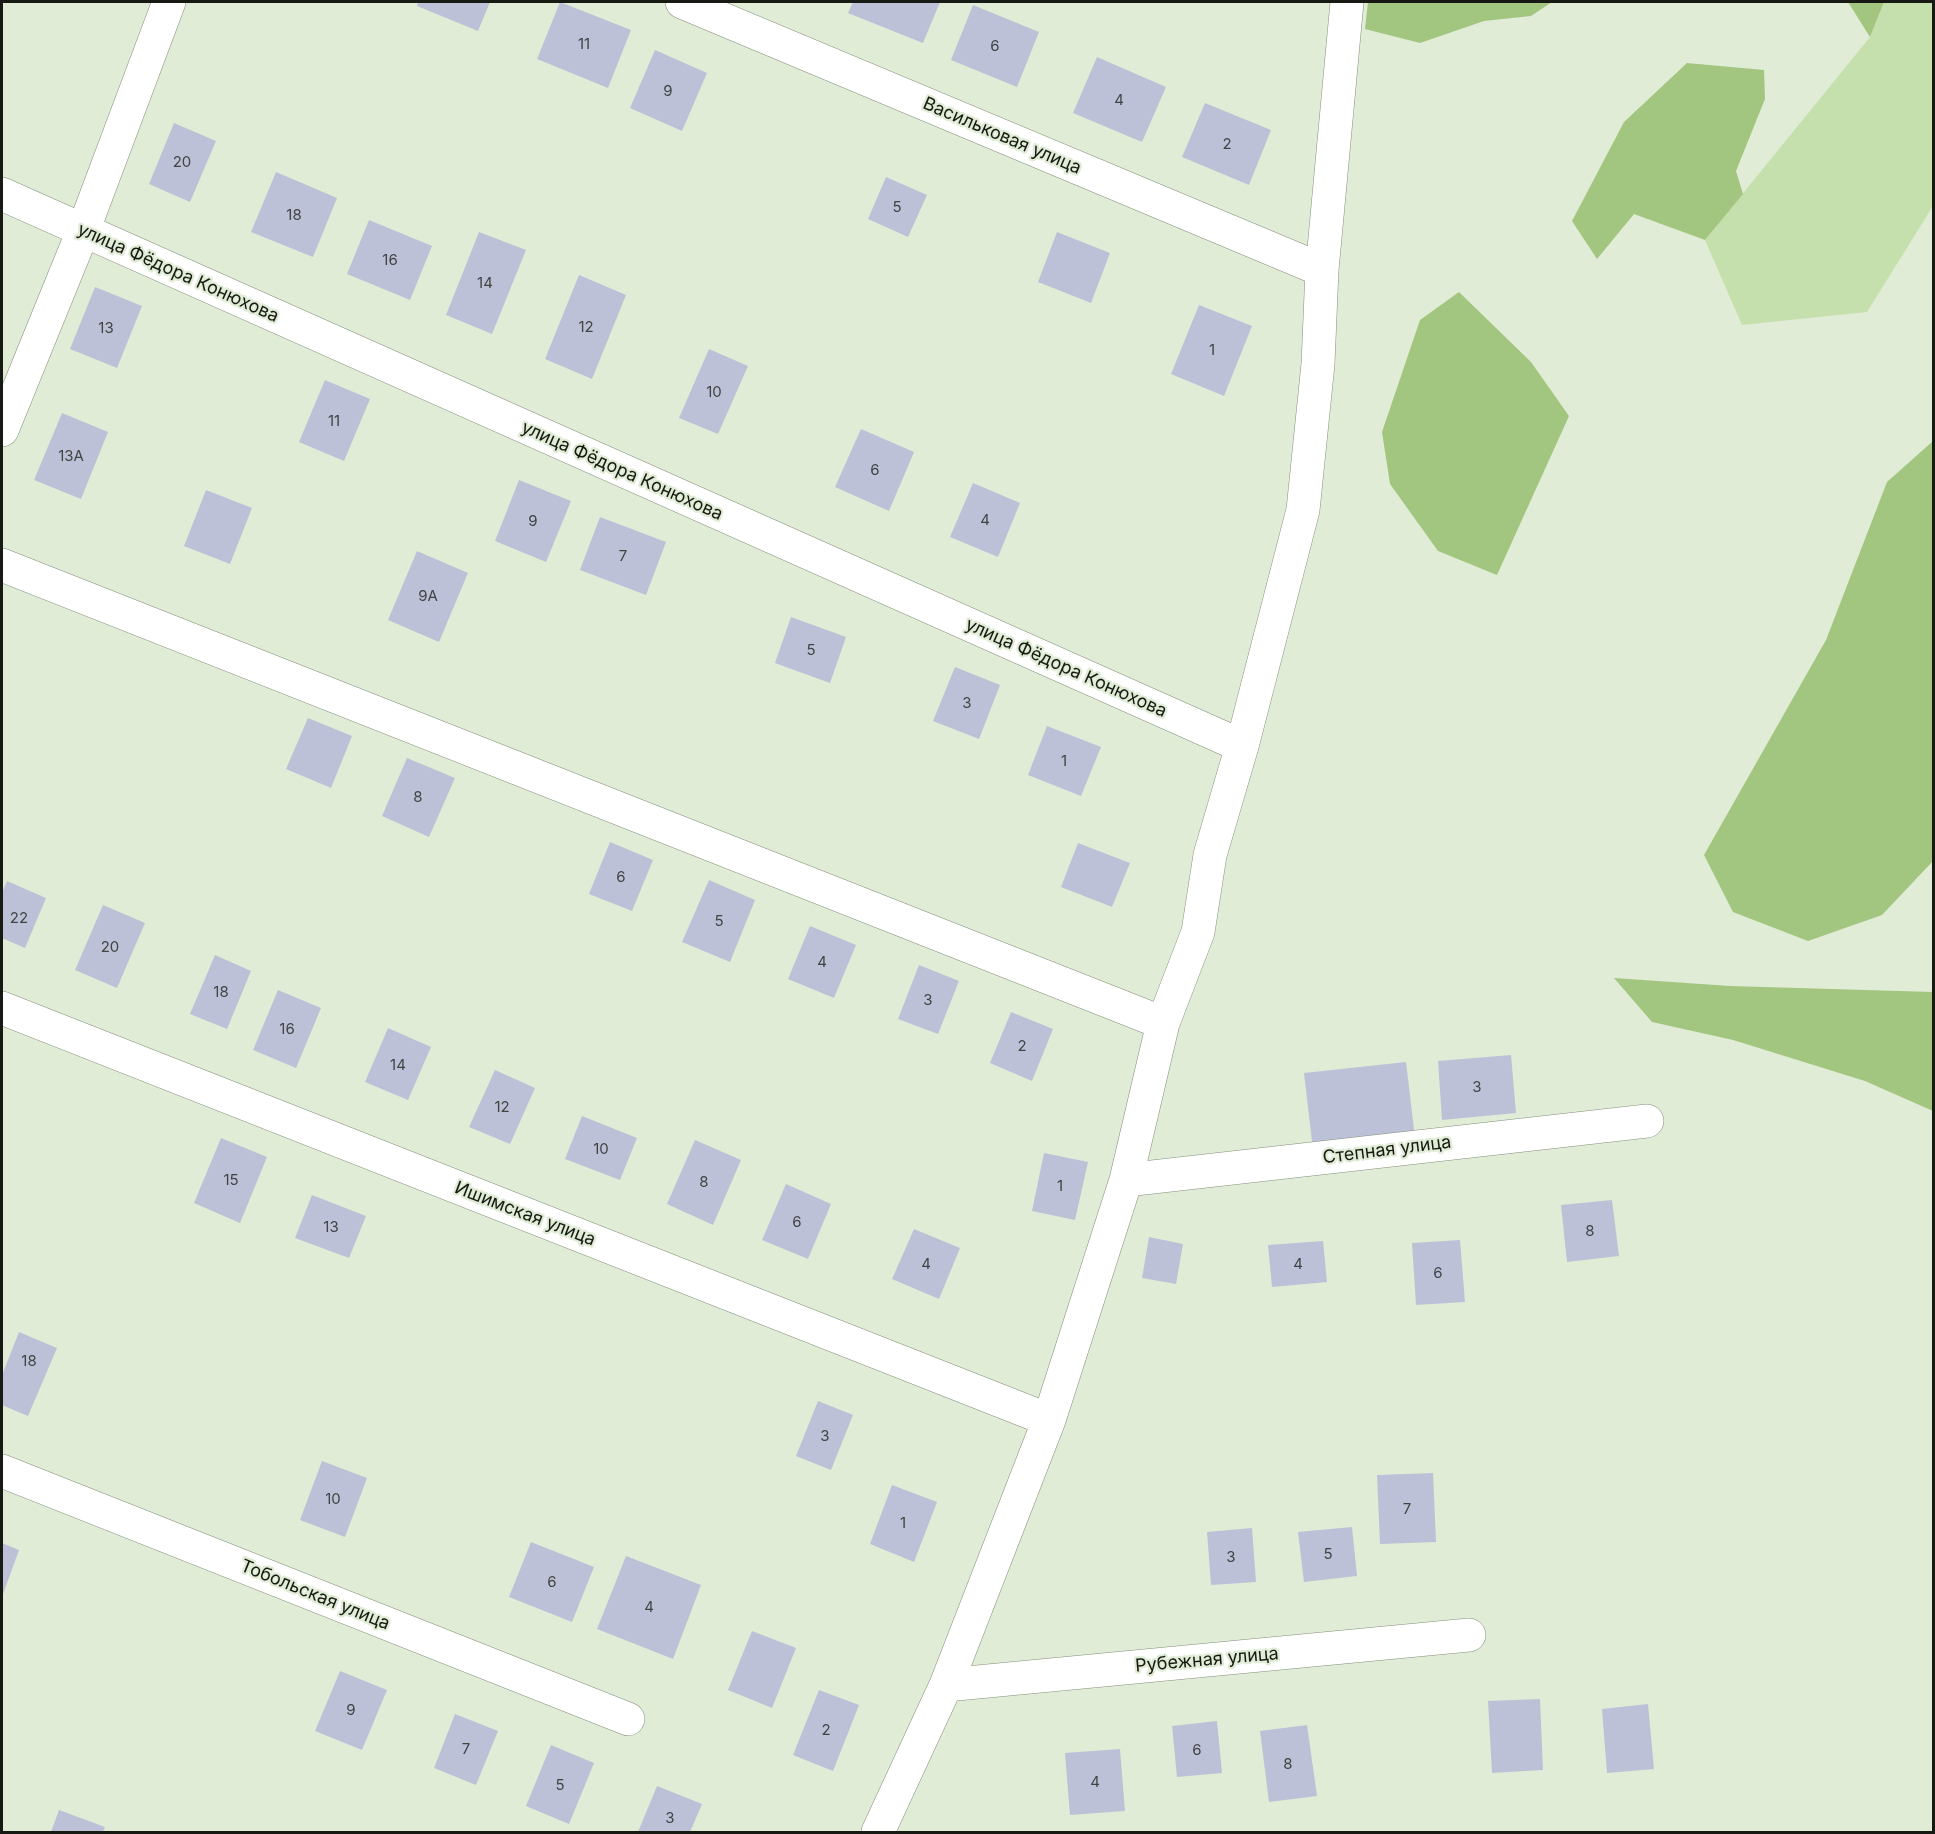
<!DOCTYPE html>
<html>
<head>
<meta charset="utf-8">
<style>
  body { margin:0 }
  #map { position:relative; width:1935px; height:1834px; overflow:hidden; background:#e0ecd6; font-family:Inter,sans-serif }
  canvas { display:block }
  .frame { position:absolute; inset:0; border:3px solid #161a12; pointer-events:none }
</style>
</head>
<body>
<div id="map">
<canvas width="1935" height="1834"></canvas>
<div class="frame"></div>
</div>
<script>
const ctx = document.querySelector('canvas').getContext('2d');
ctx.lineJoin = 'round';
function paint(path, color) { ctx.fillStyle = color; ctx.fill(path, 'evenodd'); }
function trace(path, color, width, dash) { ctx.strokeStyle = color; ctx.lineWidth = width; ctx.lineCap = dash ? 'butt' : 'round'; ctx.setLineDash(dash || []); ctx.stroke(path); }
function label(font, color, halo, rows, align = 'center') {
  ctx.font = font + ' Inter,sans-serif'; ctx.lineWidth = 4.5; ctx.setLineDash([]); ctx.textBaseline = 'middle'; ctx.strokeStyle = halo; ctx.fillStyle = color; for (const [text, x, y, turn = 0] of rows) {
    ctx.save(); ctx.translate(x, y); ctx.rotate((+turn || 0) * Math.PI / 180); ctx.textAlign = isNaN(turn) ? turn : align; if (halo) ctx.strokeText(text, 0, 0); ctx.fillText(text, 0, 0); ctx.restore();
  }
}
paint(new Path2D(`
  M1884 2H1933V206L1867 312 1742 325 1705 240 1870 37Z`), '#c5e0ad');
paint(new Path2D(`
  M1368 2H1552L1531 16 1484 21 1420 43 1365 29Z
  M1848 2H1884L1870 37Z
  M1687 63 1764 70 1765 99 1736 171 1743 194 1705 240 1634 214 1597 259 1572 221 1624 122Z
  M1459 292 1531 362 1569 416 1497 575 1438 551 1390 484 1382 432 1420 320Z
  M1933 441V861L1882 915 1808 941 1733 912 1704 855 1826 640 1887 482Z
  M1614 978 1730 986 1933 992V1111L1865 1081 1733 1040 1652 1022Z`), '#a2c67f');
paint(new Path2D(`
  M418 2H490L478 31 417 6Z
  M560 2 631 30 608 88 537 59Z
  M853 2H940L923 43 848 13Z
  M973 5 1039 32 1017 87 951 60Z
  M655 50 707 73 682 131 630 108Z
  M1097 57 1166 87 1142 142 1073 113Z
  M1205 103 1271 130 1249 185 1182 157Z
  M174 123 216 141 190 202 149 184Z
  M276 172 337 198 313 257 251 232Z
  M886 177 927 195 908 237 868 219Z
  M369 220 432 246 410 300 347 274Z
  M479 232 526 250 492 334 446 315Z
  M1057 232 1110 253 1091 303 1038 282Z
  M579 275 626 295 592 379 545 359Z
  M95 287 142 306 117 368 70 349Z
  M1199 305 1252 326 1224 396 1171 374Z
  M709 349 748 366 718 434 679 418Z
  M325 380 370 399 344 461 299 442Z
  M62 413 108 432 81 499 34 480Z
  M861 429 914 452 889 511 835 487Z
  M519 480 571 501 546 562 495 541Z
  M973 483 1020 503 998 557 950 537Z
  M206 490 252 508 230 564 184 546Z
  M600 517 666 542 646 595 580 570Z
  M417 551 468 573 439 642 388 620Z
  M791 617 846 637 830 683 775 663Z
  M955 667 1000 685 979 739 933 721Z
  M308 718 352 736 331 788 286 769Z
  M1047 726 1101 747 1081 796 1028 775Z
  M407 758 455 778 429 837 382 816Z
  M610 842 653 860 632 911 589 894Z
  M1078 843 1130 863 1112 907 1061 887Z
  M709 880 755 900 730 962 682 942Z
  M7 881 46 898 25 948 2 938V893Z
  M103 905 145 923 117 988 75 970Z
  M810 926 856 945 834 998 788 979Z
  M215 955 251 971 227 1029 190 1014Z
  M919 965 959 981 938 1034 898 1019Z
  M278 990 321 1008 296 1068 253 1050Z
  M1011 1012 1053 1029 1032 1081 990 1063Z
  M388 1028 431 1047 408 1100 365 1082Z
  M1511 1055 1516 1113 1442 1120 1438 1061Z
  M1406 1062 1415 1138 1313 1150 1304 1073Z
  M495 1070 535 1088 510 1144 469 1127Z
  M582 1116 637 1138 620 1180 565 1159Z
  M221 1138 267 1157 240 1223 194 1203Z
  M695 1140 741 1160 713 1225 667 1204Z
  M1044 1153 1088 1162 1075 1220 1032 1211Z
  M786 1184 831 1204 808 1259 762 1240Z
  M312 1195 366 1216 349 1258 295 1238Z
  M1612 1200 1619 1256 1567 1262 1561 1205Z
  M914 1229 960 1248 939 1299 892 1279Z
  M1149 1237 1183 1244 1176 1284 1142 1278Z
  M1460 1240 1465 1302 1416 1305 1412 1243Z
  M1323 1241 1327 1282 1272 1287 1268 1245Z
  M19 1332 57 1348 28 1416 2 1405V1375Z
  M818 1401 853 1415 831 1470 796 1456Z
  M322 1461 367 1478 345 1537 300 1520Z
  M1433 1473 1436 1542 1380 1544 1377 1475Z
  M892 1485 937 1502 914 1562 870 1544Z
  M1352 1527 1357 1576 1304 1582 1298 1532Z
  M1252 1528 1256 1582 1211 1585 1207 1532Z
  M531 1542 594 1567 572 1622 509 1597Z
  M2 1543 19 1550 2 1597Z
  M626 1556 701 1585 673 1659 597 1629Z
  M752 1631 796 1648 772 1708 728 1690Z
  M340 1671 387 1690 362 1750 315 1731Z
  M819 1690 859 1705 833 1771 793 1755Z
  M1540 1699 1543 1770 1492 1773 1488 1701Z
  M1648 1704 1654 1769 1607 1773 1602 1709Z
  M455 1714 498 1731 476 1785 434 1768Z
  M1217 1721 1222 1773 1177 1777 1172 1726Z
  M1307 1725 1317 1796 1269 1802 1260 1731Z
  M551 1745 594 1763 569 1824 526 1806Z
  M1120 1749 1125 1811 1070 1815 1065 1753Z
  M657 1786 702 1804 690 1832H638Z
  M59 1810 105 1827 103 1832H51Z`), '#bdc1d7');
const minor = new Path2D(`
  M682 2 1322 270
  M2 194 1242 746
  M2 430 83 231 169 2
  M2 565 1163 1023
  M2 1008 1049 1420
  M1126 1180 1647 1121
  M2 1471 628 1719
  M946 1685 1469 1635
  M878 1832 946 1685 1049 1420 1126 1180 1163 1023 1198 932 1210 855 1242 746 1303 510 1318 364 1322 270 1347 2`);
trace(minor, '#858f7b', 34);
trace(minor, '#fff', 33);
label('15px', '#404443', null, [
  ["11",584,44],
  ["6",995,46],
  ["9",668,91],
  ["4",1119,100],
  ["2",1227,144],
  ["20",182,162],
  ["5",897,207],
  ["18",294,215],
  ["16",390,260],
  ["14",485,283],
  ["12",586,327],
  ["13",106,328],
  ["1",1212,350],
  ["10",714,392],
  ["11",334,421],
  ["13А",71,456],
  ["6",875,470],
  ["4",985,520],
  ["9",533,521],
  ["7",623,556],
  ["9А",428,596],
  ["5",811,650],
  ["3",967,703],
  ["1",1064,761],
  ["8",418,797],
  ["6",621,877],
  ["22",19,918],
  ["5",719,921],
  ["20",110,947],
  ["4",822,962],
  ["18",221,992],
  ["3",928,1000],
  ["16",287,1029],
  ["2",1022,1046],
  ["14",398,1065],
  ["3",1477,1087],
  ["12",502,1107],
  ["10",601,1149],
  ["15",231,1180],
  ["8",704,1182],
  ["1",1060,1186],
  ["6",797,1222],
  ["13",331,1227],
  ["8",1590,1231],
  ["4",926,1264],
  ["4",1298,1264],
  ["6",1438,1273],
  ["18",29,1361],
  ["3",825,1436],
  ["10",333,1499],
  ["7",1407,1509],
  ["1",903,1523],
  ["5",1328,1554],
  ["3",1231,1557],
  ["6",552,1582],
  ["4",649,1607],
  ["9",351,1710],
  ["2",826,1730],
  ["7",466,1749],
  ["6",1197,1750],
  ["8",1288,1764],
  ["4",1095,1782],
  ["5",560,1785],
  ["3",670,1818]
]);
label('18px', '#161a12', '#e0ecd6', [
  ["Васильковая улица",1002,136,23],
  ["улица Фёдора Конюхова",178,273,24],
  ["улица Фёдора Конюхова",622,471,24],
  ["улица Фёдора Конюхова",1066,668,24],
  ["Степная улица",1387,1150,-7],
  ["Ишимская улица",525,1214,21],
  ["Тобольская улица",315,1595,22],
  ["Рубежная улица",1207,1660,-5]
]);
</script>
</body>
</html>
